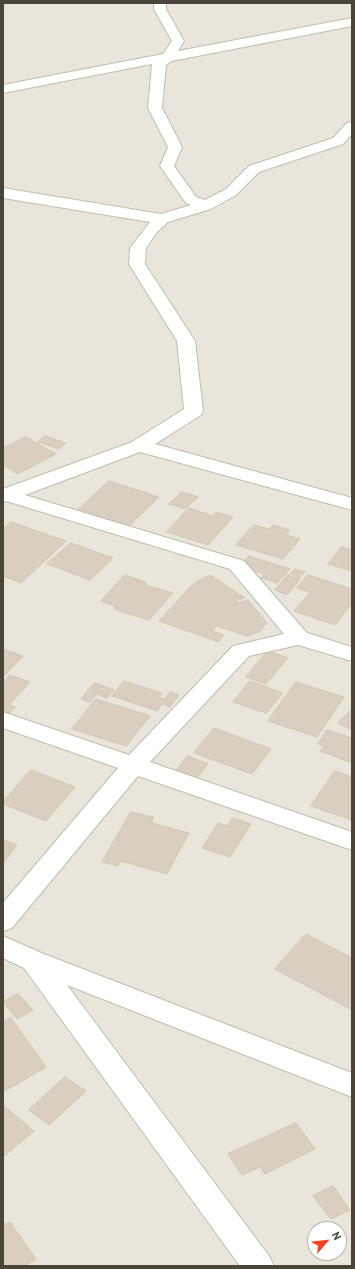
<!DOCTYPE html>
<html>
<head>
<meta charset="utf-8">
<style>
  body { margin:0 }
  #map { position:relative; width:355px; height:1269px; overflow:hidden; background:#f6f3ec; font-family:"PT Sans",sans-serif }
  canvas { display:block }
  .frame { position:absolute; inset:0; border:4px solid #4b4439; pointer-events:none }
  .north { position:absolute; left:307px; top:1221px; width:40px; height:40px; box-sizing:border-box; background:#fff; border:1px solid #b7b4b0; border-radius:50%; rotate:62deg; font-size:11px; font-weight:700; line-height:16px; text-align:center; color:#4b4439 }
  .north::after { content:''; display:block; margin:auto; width:14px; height:18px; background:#fc3f1d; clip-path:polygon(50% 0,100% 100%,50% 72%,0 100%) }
</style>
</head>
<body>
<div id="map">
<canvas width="355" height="1269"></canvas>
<div class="frame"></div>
<div class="north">N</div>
</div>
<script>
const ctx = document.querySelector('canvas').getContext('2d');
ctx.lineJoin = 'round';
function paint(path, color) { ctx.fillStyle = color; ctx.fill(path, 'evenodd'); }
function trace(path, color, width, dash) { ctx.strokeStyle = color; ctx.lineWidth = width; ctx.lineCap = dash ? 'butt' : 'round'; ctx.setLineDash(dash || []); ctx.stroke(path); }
paint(new Path2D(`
  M3 3H352V1266H3ZM315 1229H339V1253H315Z`), '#eae5da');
const building = new Path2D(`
  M45 436 66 443 59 449 38 442Z
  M26 437 56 454 18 474 3 465V448Z
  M109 481 159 497 129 526 79 509Z
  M182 492 198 497 185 509 169 504Z
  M189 508 213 516 216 512 233 517 208 545 167 532Z
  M11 522 66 541 21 583 3 576V529Z
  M254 525 269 529 273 525 290 530 286 535 300 539 283 559 236 545Z
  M71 543 113 558 90 580 47 564Z
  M342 547 352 550V571L328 564Z
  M249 556 290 569 277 583 261 578 264 574 239 566Z
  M295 569 305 572 300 577 291 574Z
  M125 575 146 582 145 585 173 593 149 620 116 610 114 606 101 601Z
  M210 575 245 598 236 600 239 603 248 600 267 623 259 632 247 636 217 626 212 631 224 635 219 642 159 621 193 584Z
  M288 575 300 579 287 595 275 590Z
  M308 575 352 589V603L335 625 294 611 310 592 297 588Z
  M3 649 23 656 3 677Z
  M268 651 288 658 266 684 246 677Z
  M10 675 30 682 9 705 15 707 6 717 3 716V683Z
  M124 681 162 693 159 697 165 699 170 692 179 695 170 707 162 704 157 711 112 696Z
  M250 681 283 693 266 713 233 702Z
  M296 682 344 697 317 737 268 721Z
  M95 683 114 690 107 698 97 694 90 702 81 699Z
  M96 699 150 716 126 746 72 729Z
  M352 709V730L338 723Z
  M214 728 271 749 252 774 194 753Z
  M327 730 352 738V763L320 751 324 746 318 744Z
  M188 756 208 764 197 778 177 770Z
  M31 770 75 787 46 821 3 804V802Z
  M335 771 352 777V820L311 806Z
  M131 812 153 817 152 823 189 833 167 874 121 861 118 866 102 862Z
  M233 818 251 824 230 857 202 848 218 823 227 826Z
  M3 840 17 845 3 864Z
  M306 934 352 958V1010L275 969Z
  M18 994 33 1010 17 1019 3 1002Z
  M11 1018 46 1067 3 1092V1022Z
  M65 1077 86 1091 49 1125 29 1110Z
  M3 1105 34 1131 3 1157Z
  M296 1123 315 1149 265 1174 260 1167 242 1175 228 1154Z
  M333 1186 350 1210 331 1219 313 1196Z
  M10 1222 36 1259 24 1266H3V1226Z`);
paint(building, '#d8cfc1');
trace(building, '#d3c7b4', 1);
const minor = new Path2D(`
  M154 3H166V9L184 41 178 51 352 18V26L172 61 166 65 162 108 182 147 174 166 196 197 205 200 226 189 249 166 333 138 347 123 352 122V134L343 144 259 172 236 195 211 209 168 222 157 232 146 248 145 264 195 341 203 411 201 415 155 444 352 498V510L140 452 25 495 244 561 307 633 352 647V661L298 645 249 656 150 762 352 832V850L138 776 12 928 3 931V903L118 768 3 728V712L129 755 233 646 284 634 230 569 6 501 3 502V489L132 442 184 409 177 341 129 264 130 248 150 222 3 198V188L161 214 191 205 186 203 160 166 168 147 148 108 152 64 3 93V85L163 54 172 41 154 9Z
  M3 936 44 954 352 1073V1097L67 985 269 1256 274 1266H240L24 968 3 958Z`);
trace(minor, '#c2bbae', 2);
paint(minor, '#fff');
</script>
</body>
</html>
